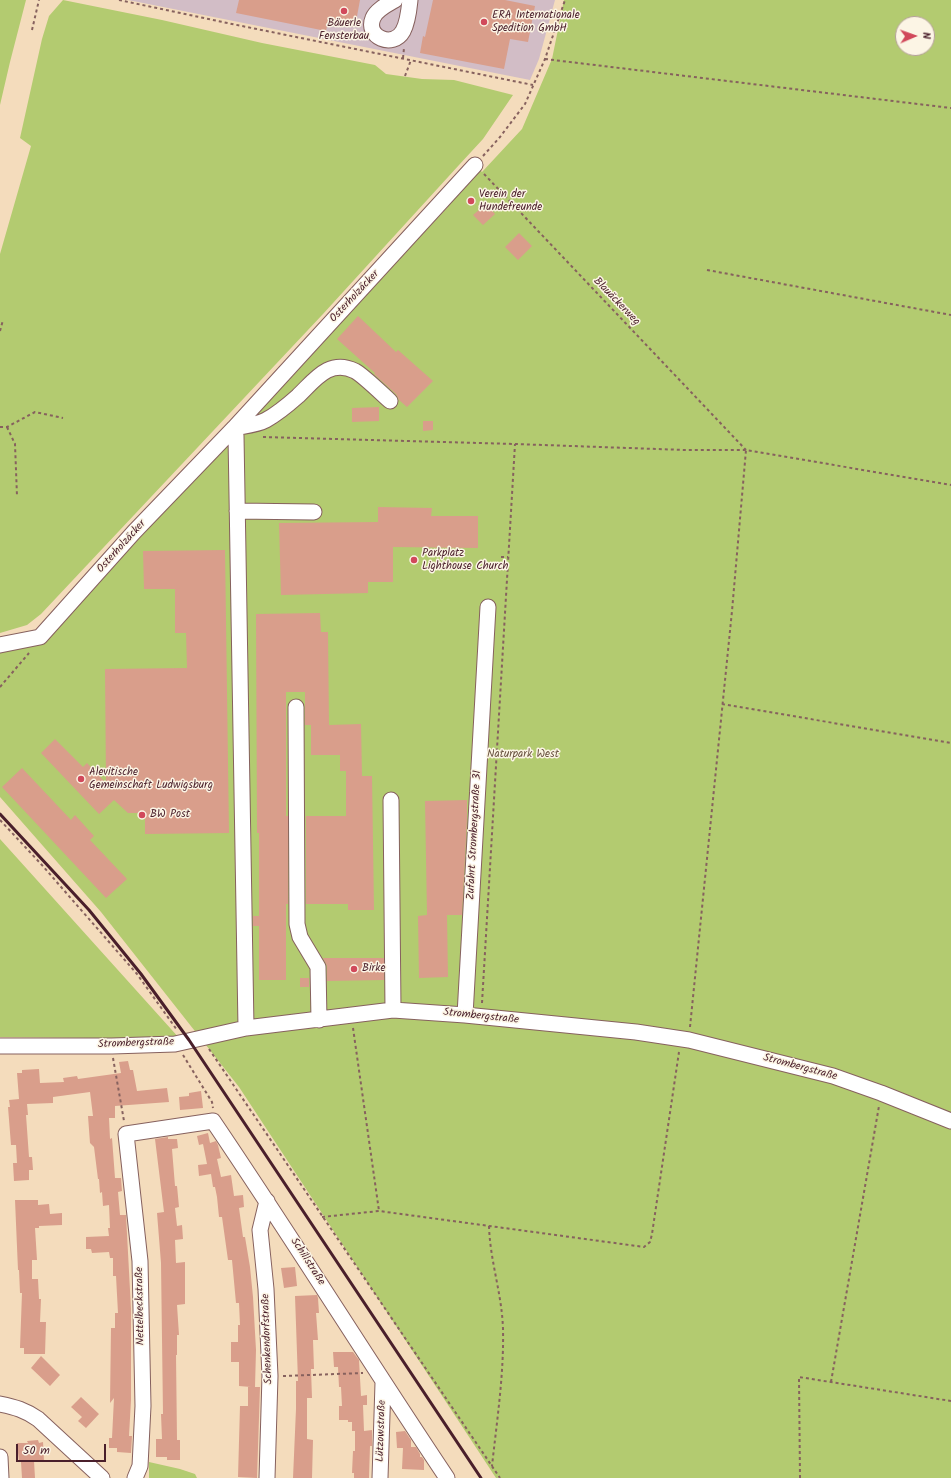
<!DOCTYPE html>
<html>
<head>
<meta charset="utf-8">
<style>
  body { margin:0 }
  #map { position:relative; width:951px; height:1478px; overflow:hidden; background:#f4dcbc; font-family:Kalam,sans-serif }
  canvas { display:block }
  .north { position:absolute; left:895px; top:16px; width:40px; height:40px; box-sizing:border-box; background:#fcf5e5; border:1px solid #b59f9b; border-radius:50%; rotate:88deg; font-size:11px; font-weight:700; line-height:16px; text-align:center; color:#4a1f2b }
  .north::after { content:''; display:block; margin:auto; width:14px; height:18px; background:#d1495b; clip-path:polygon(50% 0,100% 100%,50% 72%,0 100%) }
  .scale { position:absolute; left:16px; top:1444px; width:90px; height:18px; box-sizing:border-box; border:2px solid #4a1f2b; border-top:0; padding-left:5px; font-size:12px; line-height:14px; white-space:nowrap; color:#4a1f2b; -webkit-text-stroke:3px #fcf5e5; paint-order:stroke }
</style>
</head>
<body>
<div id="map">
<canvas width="951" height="1478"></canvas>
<div class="north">N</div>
<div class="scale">50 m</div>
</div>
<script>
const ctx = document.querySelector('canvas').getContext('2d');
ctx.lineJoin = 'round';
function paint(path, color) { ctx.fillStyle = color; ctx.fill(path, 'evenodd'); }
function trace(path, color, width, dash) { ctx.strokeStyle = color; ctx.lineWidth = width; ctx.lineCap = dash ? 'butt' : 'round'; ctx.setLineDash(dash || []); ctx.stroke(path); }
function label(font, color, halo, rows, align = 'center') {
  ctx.font = font + ' Kalam,sans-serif'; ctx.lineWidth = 3; ctx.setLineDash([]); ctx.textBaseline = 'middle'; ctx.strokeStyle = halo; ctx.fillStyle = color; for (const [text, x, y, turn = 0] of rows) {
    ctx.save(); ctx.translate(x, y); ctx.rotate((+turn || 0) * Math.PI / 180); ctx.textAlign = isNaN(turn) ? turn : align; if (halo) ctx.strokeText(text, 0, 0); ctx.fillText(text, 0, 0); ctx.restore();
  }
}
paint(new Path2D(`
  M128 0H555L539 59 530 80Z`), '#d2bdc6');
paint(new Path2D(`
  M0 0H26L10 62 0 105Z
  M63 0 162 20 262 43 375 65 386 74 422 79 454 80 513 95 483 139 459 165 323 314 41 614 27 625 0 633V254L31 146 20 138 42 39 49 16Z
  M564 0H951V1478H496L239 1087 101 912 0 797V651L41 645 359 300 448 207 443 201 475 165 482 172 522 129 552 59ZM903 24H927V48H903Z
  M0 839 180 1039 0 1037Z
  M149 1462 180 1469 195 1474 197 1478H149Z`), '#b3cb70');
paint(new Path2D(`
  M239 0H360L355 27 328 22 326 31 236 13Z
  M433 0H505L535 6 528 42 510 39 504 69 420 53 423 36 425 37Z
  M486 204 495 214 483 225 473 215Z
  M519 233 532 246 518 260 505 247Z
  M358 316 396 352 398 350 433 381 407 407 399 400 396 394 374 374 375 373 337 339Z
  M379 407V421L352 422V408Z
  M423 421H433V430L423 431Z
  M378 507 432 508 431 516H478V548L393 547V582H368V593L281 595 279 523 378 522Z
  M225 550 229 833 145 834V813H128L114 800 99 814 41 753 55 739 83 767 87 763 106 783 105 669 187 668 186 633H175V589H144L143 551Z
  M320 613 321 632H328L329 725 361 724 362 776H372L374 910H348V904H306V816H346V771H340V755H311V725H305V692H286V816H288V904H286V980H259V926H253V916H259V833H257L256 614Z
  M22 768 71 820 75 815 94 836 90 840 127 879 106 898 2 787Z
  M467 800V819L462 915H447L448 977 419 978 418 916 427 915 425 801Z
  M323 958H384V980L327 981V966Z
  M300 978H309V987H300Z
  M128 1061 130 1070H133L137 1091 167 1088 169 1102 115 1106V1118H109L110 1139 112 1138 115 1178H121L122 1191 118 1192 120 1215H126L131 1309V1400L129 1436H132L131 1453 117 1452V1448H109V1438H112L114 1398 110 1403 111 1328H115V1313H118L116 1276H113V1258H110L109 1252 92 1253 91 1249H86V1237L109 1236 108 1228H110L109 1205 103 1206 102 1192 100 1193 99 1179H98L94 1147 90 1143 88 1116H93L90 1092 53 1097V1103L27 1104 28 1115H26L29 1157H32L33 1170H29V1180L14 1181 13 1163H17L16 1145H11L8 1107H10L9 1100 19 1099 17 1073H22V1070L39 1069 40 1083 64 1082 63 1078 77 1076 78 1079 121 1073 119 1062Z
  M201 1091 203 1108 180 1110 179 1097 189 1096V1093Z
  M208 1133 210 1143 216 1141 218 1145 221 1158 217 1159 221 1177 231 1175 234 1196 243 1195 244 1207 239 1208 243 1237H245L250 1267 253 1297 256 1350 255 1387H260L257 1478 238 1477 240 1406H248V1387H251L239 1386V1362H231V1342H238V1325H240L239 1303H236L232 1260H228L222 1217H219L217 1197 215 1187H213L211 1174 199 1176 198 1165 207 1164 203 1144 199 1145 197 1136Z
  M168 1137V1139H177L178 1148 172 1149 175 1186H177L179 1207 175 1208 177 1226 182 1225 183 1239 175 1240 176 1263 185 1262V1304L177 1305 179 1335H177V1355H176L177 1440H180V1460H167V1457H156V1439H162L161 1414H163L161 1263 157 1213 164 1212 155 1139Z
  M15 1200H38V1205L49 1204 50 1214 62 1213V1225L39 1226V1228H35L37 1260H32V1279H38L39 1299H41L40 1322H46L45 1354H24V1348H20L22 1293H20L19 1270H18Z
  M295 1267 297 1286 284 1288 281 1268Z
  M317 1295 318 1298 319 1313H316L318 1340H313L314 1369H311L312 1398H307V1439L313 1440 312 1478H293L296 1409V1381H298L295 1296Z
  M333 1352H353L359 1360 361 1396 367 1395V1405H363L364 1431 372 1430V1446H370L369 1478H354V1473H352L353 1451H355V1431H352V1422H348V1420H339V1406H342L341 1387H339L338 1367H334Z
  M41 1356 60 1375 50 1386 31 1368Z
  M81 1397 99 1414 86 1428 78 1421 82 1417 71 1407Z
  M405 1431 411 1440V1447H416L420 1454V1457H422L424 1460V1470L402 1469 403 1448H397L396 1432Z
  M38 1440 39 1443 43 1442 44 1461H34L35 1478H22L21 1462H19L17 1443H28L27 1441Z`), '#d99e8b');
const minor = new Path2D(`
  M395 0C388 4 376 10 373 18 365 37 393 49 403 31 408 22 409 10 410 0
  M234 428 236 436 246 1028
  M234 428C244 426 257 425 266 420 277 414 289 404 298 396 314 381 329 358 355 371 364 376 381 393 390 401
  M237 511 314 512
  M0 645 40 637 134 532 234 428 475 165
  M296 707 297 924 300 937 318 967 319 1020
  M391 800 393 1010
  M465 1015 488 607
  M0 1046H112L175 1044 246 1028 393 1010 465 1015 636 1032 689 1040 833 1076 881 1093 951 1121
  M0 1404C15 1407 25 1410 38 1419L102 1478
  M0 1457 1 1478
  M135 1478 140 1466 143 1406 140 1261 126 1134 213 1121C293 1239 368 1360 447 1478
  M267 1478 270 1376 266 1289 260 1230 267 1201
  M380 1478 383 1383`);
trace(minor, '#86615e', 17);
trace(new Path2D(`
  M119 0 232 24 533 85
  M32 30 39 0
  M403 58 404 48
  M545 59 951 108
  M405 76 411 60
  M483 156 500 137 525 104 545 59 565 0
  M484 174 746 450
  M707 270 951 315
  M0 331 3 320
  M0 427H7L35 412 63 418
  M7 427 15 444 17 496
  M263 437 515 444 685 450H746L951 485
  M501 557H508
  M0 687 29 653
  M722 704 951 743
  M0 820 41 864 137 974 177 1030
  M482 1003 515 444
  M690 1027 732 611 746 450
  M353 1028 379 1211
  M209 1049 500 1478
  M183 1055 212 1102 213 1108
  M113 1058 124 1121
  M322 1217 379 1211 644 1247 650 1242 652 1234 679 1052
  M489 1226C490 1261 502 1294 503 1329 504 1374 497 1420 492 1466
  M283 1376 363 1373
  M831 1382 879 1106
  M800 1478 799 1377 951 1401`), '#86615e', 2, [3, 3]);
trace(minor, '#fff', 15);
trace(new Path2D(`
  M0 814 89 910 141 974 189 1040 481 1478`), '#4a1f2b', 3);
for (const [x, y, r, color] of [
  [344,11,4,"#d1495b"],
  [484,22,4,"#d1495b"],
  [471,201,4,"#d1495b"],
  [414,560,4,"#d1495b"],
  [81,779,4,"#d1495b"],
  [142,815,4,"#d1495b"],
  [354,969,4,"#d1495b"]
]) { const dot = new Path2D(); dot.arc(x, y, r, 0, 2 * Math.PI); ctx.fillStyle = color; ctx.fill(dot); trace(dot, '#fcf5e5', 1.5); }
label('11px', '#4a1f2b', '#fcf5e5', [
  ["ERA Internationale",492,16],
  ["Spedition GmbH",492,29],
  ["Bäuerle",344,24,"center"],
  ["Fensterbau",344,37,"center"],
  ["Verein der",479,195],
  ["Hundefreunde",479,208],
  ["Parkplatz",422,554],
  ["Lighthouse Church",422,567],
  ["Alevitische",89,773],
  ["Gemeinschaft Ludwigsburg",89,786],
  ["BW Post",150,815],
  ["Birke",362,969]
], 'left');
label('11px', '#4a1f2b', '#fcf5e5', [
  ["Osterholzäcker",355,297,-47],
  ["Blauäckerweg",616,302,46],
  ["Osterholzäcker",122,547,-48],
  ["Zufahrt Strombergstraße 31",475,835,-87],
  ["Strombergstraße",481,1017,6],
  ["Strombergstraße",136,1044,-2],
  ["Strombergstraße",800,1068,15],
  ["Schillstraße",307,1262,57],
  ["Nettelbeckstraße",141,1306,-91],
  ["Schenkendorfstraße",268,1339,-92],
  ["Lützowstraße",382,1431,-88]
]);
label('11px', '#6a5340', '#fcf5e5', [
  ["Naturpark West",523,755]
]);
</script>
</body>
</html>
